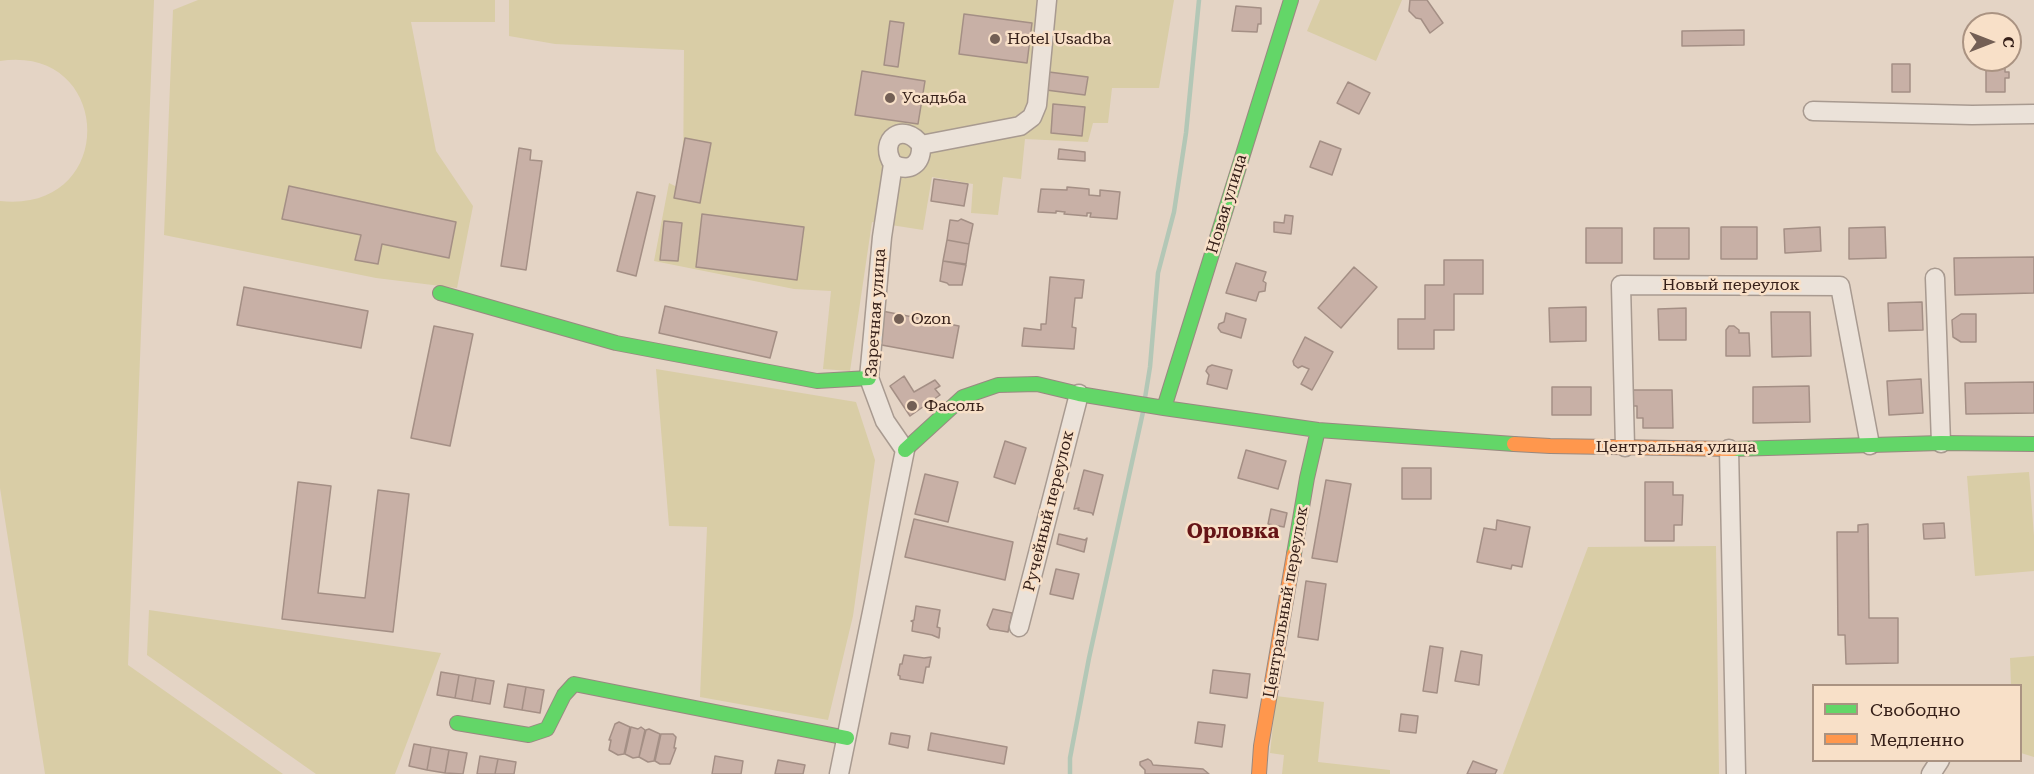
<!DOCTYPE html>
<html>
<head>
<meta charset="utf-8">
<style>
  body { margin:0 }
  #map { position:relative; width:2034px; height:774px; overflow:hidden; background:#e4d4c5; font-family:"Roboto Serif",serif }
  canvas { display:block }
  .legend { position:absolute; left:1812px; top:684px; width:210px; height:78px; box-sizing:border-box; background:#f8e0c8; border:2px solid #aa9382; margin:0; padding:8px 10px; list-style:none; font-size:18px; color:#362019 }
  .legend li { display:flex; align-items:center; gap:12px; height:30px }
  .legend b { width:30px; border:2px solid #aa9382 }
  .north { position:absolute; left:1962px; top:12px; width:60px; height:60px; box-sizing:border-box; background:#f8e0c8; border:2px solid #aa9382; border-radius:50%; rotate:90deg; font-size:16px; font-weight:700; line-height:24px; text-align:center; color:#362019 }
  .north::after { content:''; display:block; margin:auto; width:21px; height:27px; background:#735f55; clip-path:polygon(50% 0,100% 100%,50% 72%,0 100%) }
</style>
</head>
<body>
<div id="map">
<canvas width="2034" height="774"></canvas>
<ul class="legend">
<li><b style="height:8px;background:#63d668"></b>Свободно</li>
<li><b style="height:8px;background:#ff974d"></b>Медленно</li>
</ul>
<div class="north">С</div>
</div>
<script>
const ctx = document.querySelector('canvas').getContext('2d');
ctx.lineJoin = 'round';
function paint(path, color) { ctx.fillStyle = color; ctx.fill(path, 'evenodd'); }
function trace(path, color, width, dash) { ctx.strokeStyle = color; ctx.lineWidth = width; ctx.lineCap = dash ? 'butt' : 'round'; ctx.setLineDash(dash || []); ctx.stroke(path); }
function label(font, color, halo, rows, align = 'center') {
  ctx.font = font + ' "Roboto Serif",serif'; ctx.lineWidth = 5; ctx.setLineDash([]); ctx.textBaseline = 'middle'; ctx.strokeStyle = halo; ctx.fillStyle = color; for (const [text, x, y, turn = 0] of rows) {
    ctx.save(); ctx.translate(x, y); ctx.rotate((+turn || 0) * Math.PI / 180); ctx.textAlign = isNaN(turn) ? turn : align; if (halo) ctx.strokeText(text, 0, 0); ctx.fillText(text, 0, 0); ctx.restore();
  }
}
paint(new Path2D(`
  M0 0H154L128 665 283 774H45L0 488V201C119 214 114 44 0 61Z
  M198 0H495V22H411L436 151 473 206 457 288 376 278 164 235 173 10Z
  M509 0H1174L1159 88H1112L1108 123H1093L1088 142 1025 139 1021 179 1003 177 998 215 971 213 973 184 932 177 923 230 872 222 850 371 823 369 831 291 794 289 654 261 669 183 683 190 684 50 555 44 509 36Z
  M1320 0H1402L1376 61 1307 31Z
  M656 369 856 402 875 460 853 616 828 720 700 697 707 527 669 526Z
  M2029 472 2034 536V571L1975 576 1967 476Z
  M1716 546 1719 774H1503L1588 547Z
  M149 610 441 653 395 774H316L147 655Z
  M2034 656V757L2021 753 2020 686 2011 685 2010 658Z
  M1276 696 1324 702 1318 762 1390 770V774H1282L1284 755 1270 753Z`), '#d9cda6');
trace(new Path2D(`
  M1145 398 1150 367 1158 273 1174 212 1186 133 1199 0
  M1070 774V758L1089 658 1143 412`), '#b3c7b6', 4.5);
const building = new Path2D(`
  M1410 0H1427L1443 23 1430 33 1421 19 1416 18 1409 11Z
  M1236 6 1261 8V24H1258L1257 32 1232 31Z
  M964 14 1032 23 1027 63 959 54Z
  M1999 17V24H1981V18Z
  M890 21 904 23 898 67 884 65Z
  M1744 30V45L1682 46V31Z
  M1892 64H1910V92H1892Z
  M1986 64H2005V72H2009V78H2005V92H1986Z
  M862 71 925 81 918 124 855 115Z
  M1049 72 1088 77 1085 95 1046 90Z
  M1348 82 1370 93 1359 114 1337 103Z
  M1053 104 1085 107 1082 136 1051 133Z
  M685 138 711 143 700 203 674 198Z
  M1320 141 1341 149 1332 175 1310 167Z
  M519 148 531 150 530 160 542 161 526 270 501 266Z
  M1059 149 1085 152V161L1058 159Z
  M934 179 968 184 964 206 931 201Z
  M289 186 456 222 449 258 382 244 378 264 355 260 361 235 282 219Z
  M1067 187 1089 189V195L1100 196V190L1120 192 1117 219 1090 217 1091 213H1087V216L1064 214 1065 212 1056 211V213L1038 212 1041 189 1067 190Z
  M637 192 655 196 636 276 617 271Z
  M702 214 804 227 797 280 696 267Z
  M1285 215 1293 216 1291 234 1274 232V222L1284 223Z
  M961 219 973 224 969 244 947 240 950 220 958 221Z
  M664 221 682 223 678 261 660 260Z
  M1721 227H1757V259H1721Z
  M1820 227 1821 251 1785 253 1784 229Z
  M1885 227 1886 258 1849 259V228Z
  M1586 228H1622V263H1586Z
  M1654 228H1689V259H1654Z
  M947 240 969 244 966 264 943 261Z
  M2034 257V293L1955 295 1954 258Z
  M1444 260H1483V294H1454V330H1434V349H1398V319H1425V285H1444Z
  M943 261 966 265 962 285H949L947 283 940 281Z
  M1236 263 1266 272 1263 281 1266 283 1265 291 1259 292 1256 301 1226 293Z
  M1354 267 1377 287 1341 328 1318 308Z
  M1050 277 1084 280 1082 298H1075L1072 327 1076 328 1074 349 1022 346 1024 328 1041 330V324H1046Z
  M244 287 368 311 361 348 237 325Z
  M1922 302 1923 330 1889 331 1888 303Z
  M665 306 777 332 770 358 659 333Z
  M1586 307V341L1550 342 1549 308Z
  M1686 308V340H1659L1658 309Z
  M882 311 959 326 953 358 876 344Z
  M1771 312H1810L1811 356 1772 357Z
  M1226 313 1246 319 1241 338 1221 332 1218 328 1219 324 1224 322Z
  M1961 314H1976V342H1961L1953 337 1952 320Z
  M434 326 473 334 450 446 411 438Z
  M1729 326H1734L1739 330V333H1749L1750 356H1726V330Z
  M1305 337 1333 352 1312 390 1301 384 1309 369 1302 366 1298 368 1294 365 1293 361Z
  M1212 365 1232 370 1227 389 1207 384 1209 375 1206 371 1208 367Z
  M904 376 914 392 935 380 940 386 935 389 940 395 910 416 890 386Z
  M1921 379 1923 413 1889 415 1887 381Z
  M2034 382V413L1966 414 1965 383Z
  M1809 386 1810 422 1753 423V387Z
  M1552 387H1591V415H1552Z
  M1630 390H1672L1673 428H1643V418H1637V406H1630Z
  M1005 441 1026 448 1015 484 994 477Z
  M1246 450 1286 461 1278 489 1238 478Z
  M1402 468H1431V499H1402Z
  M1084 470 1103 475 1093 515 1092 513 1078 510 1079 508 1074 509Z
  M925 474 958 482 948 522 915 514Z
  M1326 480 1351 484 1337 562 1312 558Z
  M298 482 331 486 318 593 365 598 378 490 409 494 393 632 282 619Z
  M1645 482H1673V495H1683L1682 525H1674V541H1645Z
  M1271 509 1287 513 1284 527 1268 524Z
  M914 519 1013 542 1005 580 905 557Z
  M1497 520 1530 527 1522 567 1512 565 1511 569 1477 562 1484 528 1496 530Z
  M1944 523 1945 538 1924 539 1923 524Z
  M1868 524 1869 618H1898V663L1846 664 1845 635H1838L1837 532H1858V525Z
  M1059 534 1085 540 1087 538 1084 552 1057 544Z
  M1056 569 1079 574 1073 599 1050 594Z
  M1306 581 1326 584 1318 640 1298 637Z
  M916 606 940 610 937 627 940 628 939 638 932 635 912 631 913 622 911 621 914 620Z
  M993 609 1012 613 1008 632 990 629 987 625Z
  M1430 646 1443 648 1437 693 1423 691Z
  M1461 651 1482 655 1479 685 1455 681Z
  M904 655 924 658 931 657 929 667H926L923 683 900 679V676L898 675 900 664H902Z
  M1213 670 1250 674 1247 698 1210 693Z
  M441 672 459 675 455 698 437 695Z
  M459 675 476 678 472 701 455 698Z
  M476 678 494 681 490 704 472 701Z
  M508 684 526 687 522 710 504 707Z
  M526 687 544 690 540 713 522 710Z
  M1401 714 1418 716 1416 733 1399 731Z
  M619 722 630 727 624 754 618 755 609 750 611 740H609L615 724Z
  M1198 722 1225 725 1222 747 1195 743Z
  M631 727 638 729 641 727 645 730 639 757 633 758 625 754Z
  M649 729 660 734 654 761 648 762 639 757 646 730Z
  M891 733 910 736 908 748 889 744Z
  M931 733 1007 747 1004 764 928 750Z
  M661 734H673L676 737 674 748H676L670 764H660L655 761Z
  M414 744 431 747 427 770 409 766Z
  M431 747 449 750 445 773 427 770Z
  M449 750 467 753 463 774 445 773Z
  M480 756 498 759 495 774H477Z
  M715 756 743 761 741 774H712Z
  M498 759 516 762 514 774H495Z
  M1148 759 1151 761 1153 765 1203 769 1209 774H1145V770L1140 765V762Z
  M778 760 805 765 803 774H775Z
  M1473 761 1497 770 1495 774H1467Z`);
paint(building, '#c8b0a6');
trace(building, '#a48f85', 1.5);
const street = new Path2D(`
  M1813 111 1972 115 2034 114
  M921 145 1020 126 1032 117 1037 105 1047 0
  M893 164C910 173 922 164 921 145
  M1935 278 1941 443
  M1625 447 1621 285 1840 286 1870 445
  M1729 449 1736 774
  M1019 627 1079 394
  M839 774 905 450 885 421 869 378 882 237 893 164C877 139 904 121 921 145
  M1931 774 1940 760`);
const fast = new Path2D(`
  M440 293 616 343 817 381 869 378
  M1164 408 1291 0
  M1733 449 1941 443 2034 444
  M905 450 963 397 998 385 1037 384 1079 394 1164 408 1318 430 1514 444
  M1294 554 1307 478 1318 430
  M457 723 529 735 547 729 564 695 574 684 847 738`);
const slow = new Path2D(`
  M1514 444 1550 446 1733 449
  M1259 774 1261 746 1294 554`);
trace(street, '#a89a90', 21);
trace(fast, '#988980', 16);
trace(slow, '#988980', 16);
trace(street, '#ebe2d9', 18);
trace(fast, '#63d668', 14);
trace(slow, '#ff974d', 14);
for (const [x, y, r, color] of [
  [995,39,6,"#735f55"],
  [890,98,6,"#735f55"],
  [899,319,6,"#735f55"],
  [912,406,6,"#735f55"]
]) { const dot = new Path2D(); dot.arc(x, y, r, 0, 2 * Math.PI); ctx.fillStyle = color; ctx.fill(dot); trace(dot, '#f8e0c8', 2); }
label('16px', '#362019', '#f8e0c8', [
  ["Hotel Usadba",1007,39],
  ["Усадьба",902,98],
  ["Ozon",911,319],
  ["Фасоль",924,406]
], 'left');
label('16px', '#362019', '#f8e0c8', [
  ["Новая улица",1227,204,-73],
  ["Новый переулок",1731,285],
  ["Заречная улица",876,313,-86],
  ["Центральная улица",1676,447],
  ["Ручейный переулок",1049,511,-76],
  ["Центральный переулок",1286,602,-80]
]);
label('bold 20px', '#661416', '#f8e0c8', [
  ["Орловка",1233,532]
]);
</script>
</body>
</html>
